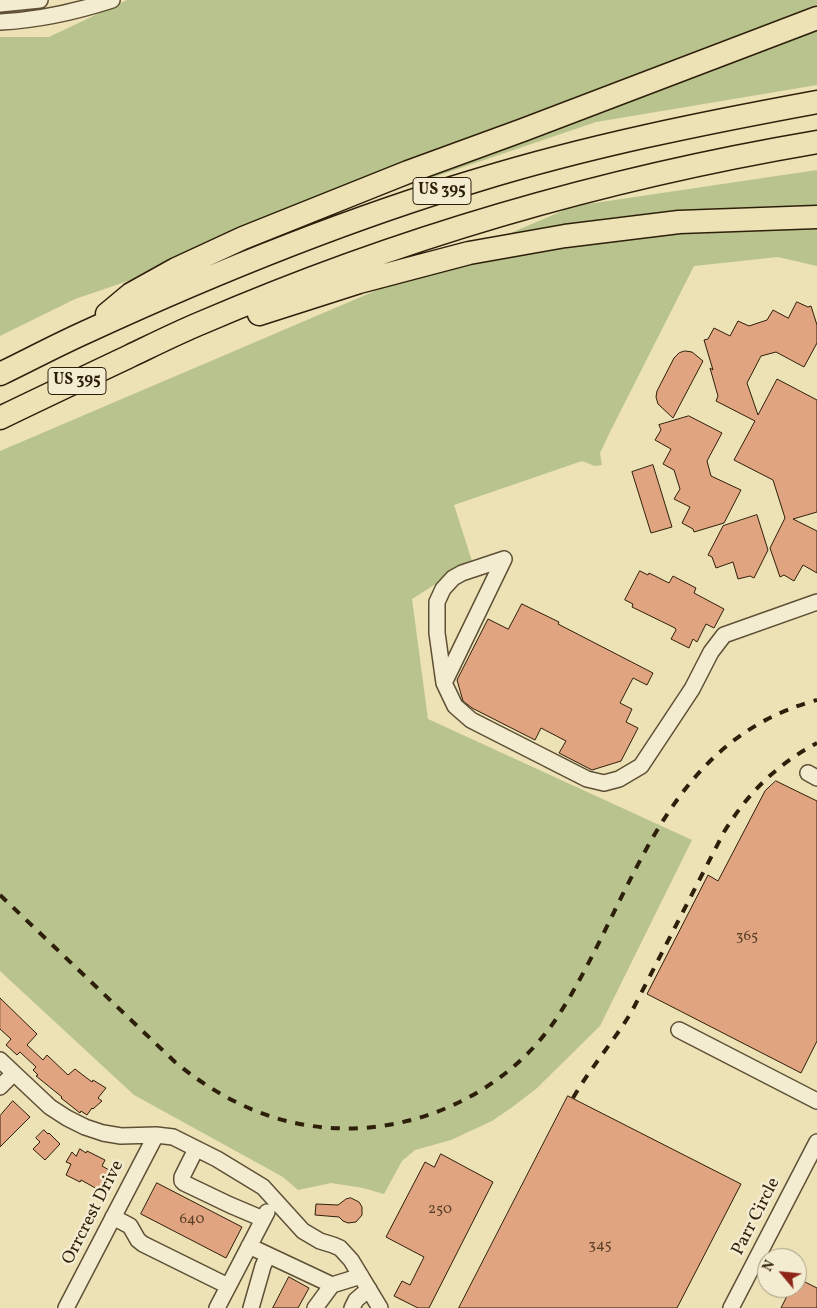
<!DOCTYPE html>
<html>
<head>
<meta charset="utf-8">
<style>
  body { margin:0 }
  #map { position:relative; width:817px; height:1308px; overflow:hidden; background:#ede1b6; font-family:Vollkorn,serif }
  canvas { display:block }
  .north { position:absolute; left:757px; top:1248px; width:50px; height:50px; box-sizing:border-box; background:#f3ecd0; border:1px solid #a49a81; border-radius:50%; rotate:298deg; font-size:14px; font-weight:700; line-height:20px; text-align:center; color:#2e1f0a }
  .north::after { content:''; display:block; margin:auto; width:18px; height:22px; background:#8f2418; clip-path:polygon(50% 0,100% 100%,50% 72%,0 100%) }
</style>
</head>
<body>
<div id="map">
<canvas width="817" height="1308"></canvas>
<div class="north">N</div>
</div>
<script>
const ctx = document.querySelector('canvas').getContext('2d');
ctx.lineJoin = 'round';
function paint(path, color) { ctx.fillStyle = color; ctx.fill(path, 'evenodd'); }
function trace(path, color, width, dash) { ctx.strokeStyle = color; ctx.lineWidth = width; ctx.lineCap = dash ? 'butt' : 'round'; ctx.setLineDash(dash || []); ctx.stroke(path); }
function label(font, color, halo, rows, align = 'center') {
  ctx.font = font + ' Vollkorn,serif'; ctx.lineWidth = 5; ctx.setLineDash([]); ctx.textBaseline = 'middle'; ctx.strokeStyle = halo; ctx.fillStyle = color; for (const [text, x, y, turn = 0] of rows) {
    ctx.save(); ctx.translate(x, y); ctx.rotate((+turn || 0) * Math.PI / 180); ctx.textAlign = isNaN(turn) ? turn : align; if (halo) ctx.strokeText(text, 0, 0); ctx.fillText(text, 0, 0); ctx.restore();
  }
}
paint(new Path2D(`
  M127 0H817V85L596 122 75 299 0 336V37H49Z
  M817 170V266L778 257 694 266 610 432 600 453 602 465 595 466 582 461 454 505 472 561 412 599 428 719 692 840 600 1026 536 1089 511 1108 492 1121 451 1140 415 1150 402 1161 384 1194 363 1188 331 1183 298 1190 283 1177 134 1095 0 971V451L574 206Z`), '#b8c38e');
const building = new Path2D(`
  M797 302 808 307 811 306 817 325V343L804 367 776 352 761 356 747 383 758 415 777 379 817 400V512L793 519 817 531V573L803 565 794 581 784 575 780 577 770 548 785 518 773 480 734 460 755 421 716 401 718 396 710 368 713 370 704 340 708 339 714 328 730 336 738 321 749 326 767 320 773 310 788 318Z
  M685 351 692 352 703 361 673 418 658 404 656 397 657 391 674 358 679 353Z
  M689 416 722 433 707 461 711 476 741 490 724 523 694 532 693 529 682 523 690 507 674 499 680 489 674 470 663 464 671 449 655 440 661 430 659 425Z
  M653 465 672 527 651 533 632 472Z
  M757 515 768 550 754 578 750 576 738 579 733 562 716 568 712 557 708 555 723 526Z
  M640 571 648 575 649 573 669 583 673 576 696 588 694 593 724 609 714 628 706 624 697 642 693 639 689 648 671 639 676 630 675 628 632 607 633 604 625 600Z
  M522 604 559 622 558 624 653 673 647 685 633 678 620 703 632 709 626 722 638 728 621 761 592 770 559 753 566 741 541 728 535 740 472 708 463 701 457 680 488 619 508 629Z
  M776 781 817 801V1041L801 1073 647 994 708 875 718 881 765 791Z
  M0 998 37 1034 27 1045 43 1060 47 1055 68 1075 75 1069 92 1082 93 1080 106 1088 98 1098 102 1101 93 1109 92 1108 87 1115 81 1111 80 1113 61 1098 62 1097 36 1076 38 1075 33 1070 36 1067 20 1052 17 1055 6 1045 11 1039 0 1029Z
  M568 1096 741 1184 677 1308H459Z
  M13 1101 30 1117 0 1147V1116Z
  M44 1130 48 1134 49 1133 60 1144 45 1160 33 1149 40 1142 36 1138Z
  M80 1149 86 1153 87 1151 105 1160 102 1166 109 1170 99 1190 81 1180 80 1182 66 1175 71 1164 66 1162 72 1152 76 1156Z
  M441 1154 493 1182 429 1308H418L394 1296 402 1281 410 1285 424 1257 386 1237 425 1162 434 1167Z
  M157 1183 242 1227 226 1258 141 1214Z
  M351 1198 359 1202 362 1207V1215L356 1222 348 1223 343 1221 339 1217 315 1215 316 1204 338 1205 346 1199Z
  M289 1277 309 1288 298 1308H273Z
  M797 1278 817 1288V1308H781L791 1288H797Z`);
paint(building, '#e1a480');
trace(building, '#2e1f0a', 1);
const minor = new Path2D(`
  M0 4 40 0
  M0 22C39 20 75 12 112 0
  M504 559 444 683 455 706 471 720 587 779 604 783 619 779 641 766 692 689 711 652 724 635 817 602
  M444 683 437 633V602L443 589 453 578 462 573 504 559
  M808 773 817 778
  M679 1030 817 1101
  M0 1060 50 1107 67 1118 85 1127 103 1133 121 1136 156 1135 173 1137 217 1159 263 1187 303 1231 320 1241 333 1245 340 1248 351 1260 380 1308
  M0 1087 14 1073
  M196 1149 182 1177V1181L184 1183 230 1205 263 1219
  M113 1217 130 1226 138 1240 143 1244 228 1286
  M249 1246 332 1285 361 1276
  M66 1308 156 1135
  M217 1308 267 1212
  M251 1308 263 1266 268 1255
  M315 1308 332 1285
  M352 1308 356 1300 369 1289
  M731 1308 817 1142`);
const highway = new Path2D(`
  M107 314 131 294 176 269 243 238 408 172 523 130 817 18
  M259 314 359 282 469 253 565 236 679 222 817 217
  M0 374C29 360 57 345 86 332 214 273 344 220 478 180 589 146 703 123 817 102
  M0 418C43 397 86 377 130 356 153 345 177 333 201 323 398 238 605 178 817 142`);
trace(minor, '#5e5035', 18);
trace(highway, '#2e1f0a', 25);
trace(minor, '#f3ecd0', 15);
trace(highway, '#ede1b6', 22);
trace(new Path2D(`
  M0 895 175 1062C230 1107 290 1132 362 1128 441 1123 517 1081 560 1013 635 895 662 742 817 700
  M573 1098C591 1067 614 1041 632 1011L724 832C748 793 776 765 817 743`), '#2e1f0a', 4, [9, 9]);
label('15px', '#5b4028', null, [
  ["365",747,937],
  ["250",440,1210],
  ["640",192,1220],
  ["345",600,1246]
]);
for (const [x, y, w] of [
  [442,191,58],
  [77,381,58]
]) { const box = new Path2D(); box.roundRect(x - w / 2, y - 13.5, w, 27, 4); ctx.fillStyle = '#f3ecd0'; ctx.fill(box); trace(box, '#2e1f0a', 1); }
label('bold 16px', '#2e1f0a', null, [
  ["US 395",442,191],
  ["US 395",77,381]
]);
label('18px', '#2e1f0a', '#f3ecd0', [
  ["Orrcrest Drive",94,1213,-63],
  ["Parr Circle",757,1217,-63]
]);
</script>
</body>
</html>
